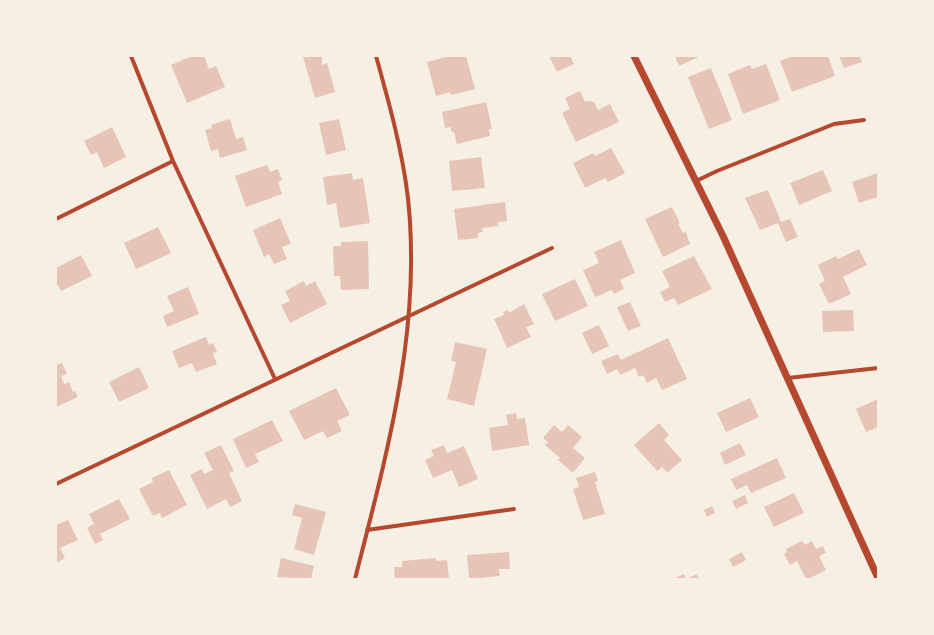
<!DOCTYPE html>
<html>
<head>
<meta charset="utf-8">
<style>
  body { margin:0 }
  #map { position:relative; width:934px; height:635px; overflow:hidden; background:#f6efe4; font-family:Karla,sans-serif }
  canvas { display:block }
  .frame { position:absolute; inset:0; border:57px solid #f6efe4; pointer-events:none }
</style>
</head>
<body>
<div id="map">
<canvas width="934" height="635"></canvas>
<div class="frame"></div>
</div>
<script>
const ctx = document.querySelector('canvas').getContext('2d');
ctx.lineJoin = 'round';
function paint(path, color) { ctx.fillStyle = color; ctx.fill(path, 'evenodd'); }
function trace(path, color, width, dash) { ctx.strokeStyle = color; ctx.lineWidth = width; ctx.lineCap = dash ? 'butt' : 'round'; ctx.setLineDash(dash || []); ctx.stroke(path); }
paint(new Path2D(`
  M192 56H204L209 69 216 66 225 87 187 103 171 65Z
  M306 56H322V65L327 63 335 92 315 98 303 57Z
  M450 56H466L475 89 451 95 450 92 436 96 427 62Z
  M549 56H570L574 64 557 72Z
  M675 56H701L679 66Z
  M793 56H828L835 76 792 92 780 61Z
  M839 56H863L860 57 862 62 844 68Z
  M766 64 780 100 743 114 728 74 750 65 752 69Z
  M711 68 732 120 709 129 688 77Z
  M580 91 585 102 589 101 594 102 598 110 610 104 619 122 576 142 562 113 570 109 565 98Z
  M486 102 492 129H489L490 136 457 144 454 132H452L450 127 445 128 442 112Z
  M230 119 236 139 243 137 247 150 220 158 218 149 211 151 205 130 212 128 211 125Z
  M339 119 346 150 326 155 319 123Z
  M112 127 126 157 104 168 97 152 91 155 84 141Z
  M611 148 625 173 608 182 605 178 585 188 573 163 593 153 595 156Z
  M481 157 485 188 452 191 449 161Z
  M267 165 270 172 278 169 282 180 278 182 282 194 246 207 235 176Z
  M823 170 832 191 799 205 790 183Z
  M352 173 353 180 363 178 370 223 340 228 336 203 327 205 323 177Z
  M878 173V197L859 203 852 182Z
  M768 190 781 222 790 219 798 237 786 242 778 223 760 230 745 198Z
  M505 202 507 221 498 222V226L482 228 483 232 478 233V238L458 240 454 209Z
  M672 207 680 223 678 224 683 233 686 232 690 244 663 257 645 219Z
  M280 218 291 244 282 247 287 259 274 264 269 254 264 257 253 230Z
  M158 227 171 253 136 269 124 243Z
  M621 240 635 273 620 280 624 289 614 294 612 290 595 297 583 270 599 263 594 252Z
  M368 241 369 289 341 290 340 276H334L333 246H341V242Z
  M859 249 867 265 843 277 851 294 829 304 819 284 825 281 818 265 836 256 838 259Z
  M81 255 92 276 61 291 56 282V268Z
  M694 256 712 289 678 305 674 298 665 302 660 292 670 287 662 271Z
  M575 279 588 306 555 321 542 294Z
  M304 281 306 286 315 281 327 304 290 323 281 305 290 301 285 291Z
  M188 287 199 314 167 327 163 316 174 311 167 296Z
  M630 302 641 326 628 331 617 307Z
  M524 304 534 324 526 327 531 337 507 348 494 319 504 315 503 312 508 310 509 313Z
  M853 310 854 331 823 332 822 311Z
  M599 325 609 346 592 354 582 333Z
  M206 337 209 345 213 343 217 352 213 353 217 364 196 372 192 363 179 368 172 351Z
  M668 338 687 379 662 390 656 378 647 383 643 375 639 377 635 368 620 375 617 369 607 374 601 361 618 354 621 360Z
  M455 342 487 349 474 406 447 399 456 362 451 361Z
  M62 363 67 374 61 376 64 384 69 382 73 392 75 391 78 397 56 407V365Z
  M139 367 149 388 119 402 109 382Z
  M336 388 350 415 337 421 342 431 327 438 323 431 304 440 289 411Z
  M750 398 759 417 726 432 717 413Z
  M878 399V427L866 432 856 409Z
  M516 413 517 419 525 418 529 445 492 451 489 428 508 425 506 415Z
  M272 420 283 441 255 454 259 462 246 468 233 439Z
  M659 423 669 435 664 440 682 460 667 473 662 467 657 471 634 445Z
  M554 425 562 432 568 425 582 437 573 448 585 458 573 473 558 460 560 458 545 445 548 442 543 438Z
  M740 443 746 455 725 465 720 453Z
  M221 445 234 471 229 473 242 501 230 507 226 499 207 509 190 475 202 469 204 474 213 470 204 453Z
  M444 445 447 453 464 446 478 479 459 487 452 470 433 478 425 460 434 456 431 450Z
  M777 458 786 478 751 493 747 485 736 490 731 479Z
  M169 470 187 505 162 518 160 513 153 516 139 489 153 482 152 478Z
  M595 472 598 481 595 482 605 514 583 520 573 489 579 487 576 478Z
  M794 493 804 513 774 527 764 507Z
  M745 495 748 503 736 509 732 501Z
  M119 499 130 519 100 534 103 540 95 544 87 528 94 524 89 514Z
  M295 504 326 512 314 555 294 549 302 518 292 515Z
  M712 506 715 513 707 517 704 510Z
  M68 520 78 540 60 548 65 558 56 563V525Z
  M802 541 805 545 812 541 816 549 823 546 826 553 819 556 826 570 808 579H806L797 561 790 565 784 554 787 552 786 549Z
  M509 552 510 569H499L500 576 469 579 467 555Z
  M742 552 746 560 733 567 729 559Z
  M281 558 314 566 311 579 277 577Z
  M436 558V561L447 560 449 579H395L394 567H402V561Z
  M684 574 686 579 697 574 699 579H673Z`), '#e6c5b7');
trace(new Path2D(`
  M131 56 173 161 275 379
  M696 181 717 171 834 124 864 120
  M56 219 173 161
  M788 378 878 368
  M56 484 552 248
  M367 530 514 509
  M355 579C387 453 422 329 408 198 402 149 389 103 376 56`), '#b5482f', 4);
trace(new Path2D(`
  M634 56 723 236 878 578`), '#b5482f', 7);
</script>
</body>
</html>
